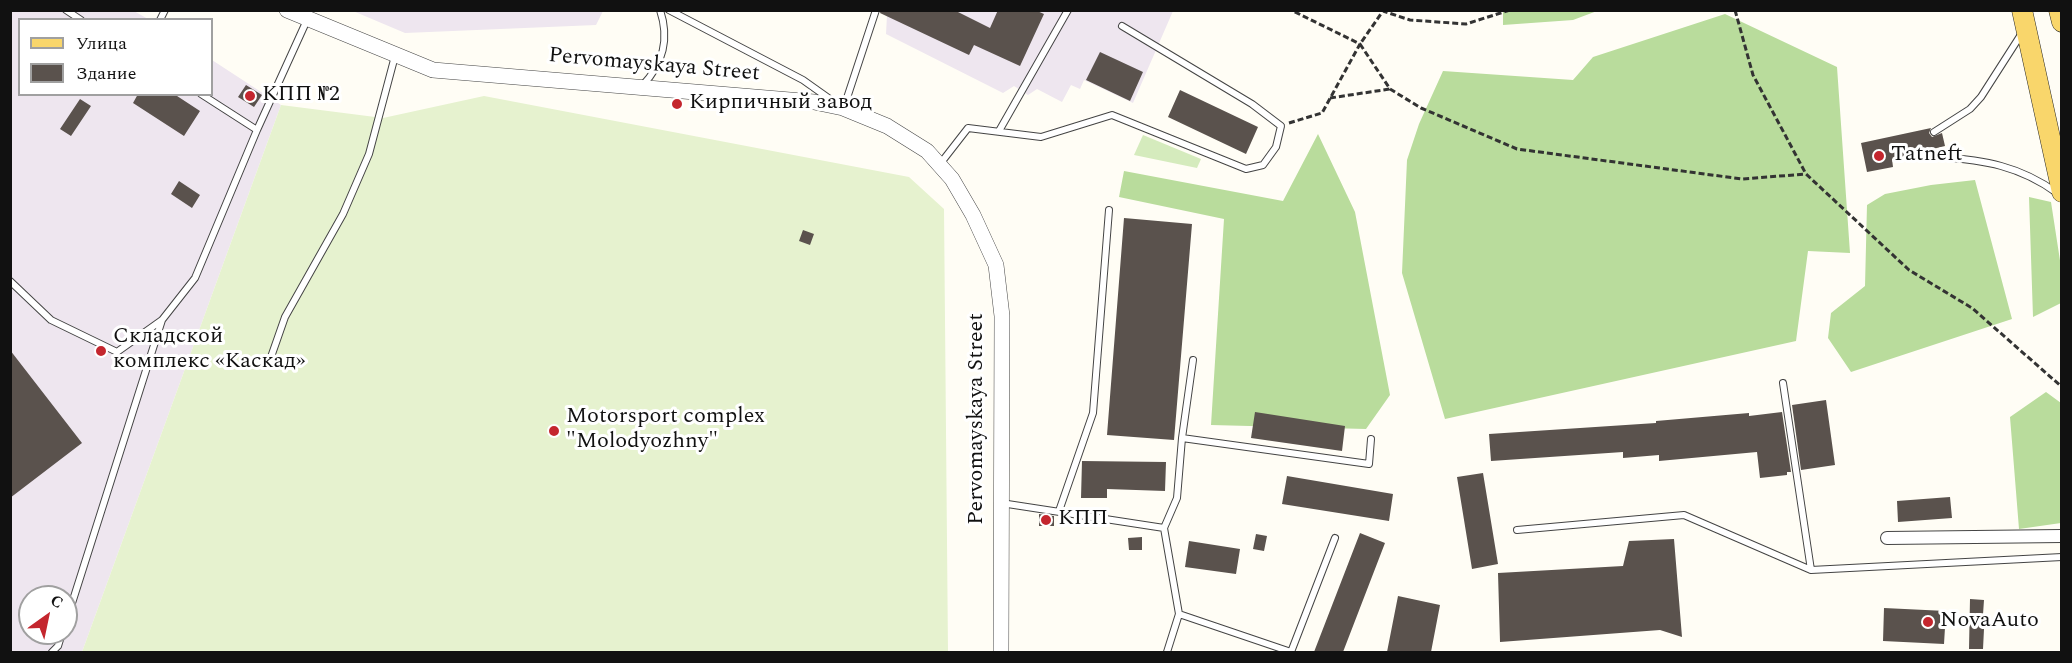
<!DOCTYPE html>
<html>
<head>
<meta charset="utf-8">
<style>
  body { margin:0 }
  #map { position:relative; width:2072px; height:663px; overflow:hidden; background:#fffdf5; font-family:Spectral,serif }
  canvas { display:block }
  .frame { position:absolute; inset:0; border:12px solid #111; pointer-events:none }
  .legend { position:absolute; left:18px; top:18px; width:195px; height:78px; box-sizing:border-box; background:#fff; border:2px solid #a0a0a0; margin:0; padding:8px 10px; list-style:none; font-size:18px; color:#111 }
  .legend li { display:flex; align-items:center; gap:12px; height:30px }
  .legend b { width:30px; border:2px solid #a0a0a0 }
  .north { position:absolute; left:18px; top:585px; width:60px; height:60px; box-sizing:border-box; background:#fff; border:2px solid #a0a0a0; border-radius:50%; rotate:33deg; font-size:16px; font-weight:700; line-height:24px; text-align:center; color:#111 }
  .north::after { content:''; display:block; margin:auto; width:21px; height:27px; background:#c4262e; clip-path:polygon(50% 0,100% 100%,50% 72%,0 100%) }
</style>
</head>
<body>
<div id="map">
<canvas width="2072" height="663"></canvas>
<div class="frame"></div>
<ul class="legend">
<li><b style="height:8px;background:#f9d66b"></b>Улица</li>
<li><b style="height:16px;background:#5a524d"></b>Здание</li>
</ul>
<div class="north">С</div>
</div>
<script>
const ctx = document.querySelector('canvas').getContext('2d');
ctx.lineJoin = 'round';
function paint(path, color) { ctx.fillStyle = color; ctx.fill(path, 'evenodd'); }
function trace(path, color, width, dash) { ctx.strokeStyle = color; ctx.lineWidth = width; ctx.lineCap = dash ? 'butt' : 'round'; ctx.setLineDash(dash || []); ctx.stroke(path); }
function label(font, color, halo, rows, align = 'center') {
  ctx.font = font + ' Spectral,serif'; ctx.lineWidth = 6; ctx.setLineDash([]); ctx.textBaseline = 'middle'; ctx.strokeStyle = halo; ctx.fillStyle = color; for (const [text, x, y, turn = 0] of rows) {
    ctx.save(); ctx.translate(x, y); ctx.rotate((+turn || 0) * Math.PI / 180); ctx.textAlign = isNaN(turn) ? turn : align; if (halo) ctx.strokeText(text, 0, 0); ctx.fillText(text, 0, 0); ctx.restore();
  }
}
paint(new Path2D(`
  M10 11H134L148 19 20 20V94H212V60L281 105 82 652H11ZM30 597H66V633H30Z
  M353 11 603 10V11L596 25 405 33Z
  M877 11H1173L1133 103 1084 80 1080 89 1071 85 1062 102 1037 89 1028 95 1014 86 1003 93 886 34 887 15Z`), '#eee6ef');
paint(new Path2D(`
  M1143 135 1201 159 1197 168 1134 155Z`), '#d5ebbd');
paint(new Path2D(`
  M1503 11V10L1597 11 1573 20 1503 25Z
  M1725 14 1837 67 1850 253 1808 251 1796 341 1445 419 1402 273 1407 160 1419 124 1443 71 1573 80 1593 57Z
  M1318 134 1355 212 1390 395 1366 429 1211 425 1224 219 1119 197 1124 171 1283 201Z
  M1975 180 2012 319 1851 372 1828 338 1831 313 1865 286 1867 205 1885 194 1931 185Z
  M2029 197 2051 202 2061 267V303L2033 317Z
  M2046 392 2061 403V523L2019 529 2010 417Z`), '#b9dc9c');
paint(new Path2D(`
  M484 96 909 177 944 209 948 652H82L281 105 383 118Z`), '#e6f2cf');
paint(new Path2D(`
  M881 10H954L990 28 998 10H1035L1044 14 1020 66 974 45 969 55 880 13Z
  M1100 52 1143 72 1130 101 1086 80Z
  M246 85 262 95 254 107 238 97Z
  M1180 90 1258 127 1246 154 1168 117Z
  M138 94H174L200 111 184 136 133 103Z
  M80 99 91 106 71 136 60 129Z
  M1931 128 1929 133 1932 137 1942 133 1945 146 1892 159 1893 167 1867 172 1861 143Z
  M179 181 200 195 192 208 171 194Z
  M1124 218 1192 224 1174 440 1107 435Z
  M803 230 814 234 810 245 799 241Z
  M10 350 82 443 10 498Z
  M1826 400 1835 465 1801 470 1792 405Z
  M1255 412 1345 426 1342 451 1251 438Z
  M1782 412 1791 472H1787V475L1760 478 1757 452 1659 461V455L1623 458V452L1491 461 1489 434 1656 423V421L1749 413V416Z
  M1082 461 1166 462 1165 491 1107 489V498H1081Z
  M1483 473 1498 564 1472 569 1457 477Z
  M1287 476 1393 494 1389 521 1282 504Z
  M1950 497 1952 518 1898 522 1897 501Z
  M1039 514 1054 516V526H1039Z
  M1360 533 1385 543 1343 652H1314Z
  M1256 534 1267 536 1264 551 1253 549Z
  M1142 537V550H1129L1128 538Z
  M1674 539 1682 637 1660 630 1500 642 1498 573 1623 566 1629 541Z
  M1189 541 1240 549 1236 574 1185 567Z
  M1398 596 1440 605 1431 652H1387Z
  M1970 599 1984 600 1982 629H1984L1983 649H1969Z
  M1884 608 1946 611 1944 644 1883 641Z`), '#5a524d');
const service = new Path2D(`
  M66 10 81 20
  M669 10 803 80 834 102
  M160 20 165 10
  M642 86C663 64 670 40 660 10
  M201 94 257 130
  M844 107 876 10
  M999 131 1068 10
  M1934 132 1970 109 1981 97 2022 33
  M1940 157C1984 160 2020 166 2057 193
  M940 164 968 128 1041 137 1112 115 1246 169 1263 165 1276 147 1281 126 1252 104 1122 26
  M10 281 51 320 117 352 162 320 195 278 257 130 307 20
  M271 357 285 317 343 214 369 154 395 56
  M1783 383 1811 570
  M1182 438 1369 464 1371 439
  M1001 503 1164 528 1179 614 1291 652
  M1059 511 1093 413 1109 210
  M1164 528 1177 498 1182 438 1193 360
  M1517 530 1684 515 1811 570 2062 557
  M66 622 162 320
  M52 652 58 646 62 633
  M1167 652 1179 614
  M1291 652 1335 538`);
const minor = new Path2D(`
  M1887 538 2062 536`);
const tertiary = new Path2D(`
  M287 10 433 70 814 102 843 108 887 126 927 151 952 179 973 215 996 265 1002 316 1001 652`);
const primary = new Path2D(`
  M2022 10 2062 192
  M2059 10 2062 22`);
trace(service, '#444', 8);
trace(minor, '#444', 14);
trace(tertiary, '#444', 16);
trace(primary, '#222', 21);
trace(new Path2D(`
  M1510 10 1466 24 1410 20 1383 11 1360 44 1390 89 1421 108 1517 149 1742 179 1806 174
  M1735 10 1753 75 1806 174 1909 270 1972 308 2062 387
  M1330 98 1390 89
  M1289 123 1322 113 1360 44 1291 10`), '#333', 3, [6, 3]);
trace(service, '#fff', 6);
trace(minor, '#fff', 12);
trace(tertiary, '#fff', 15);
trace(primary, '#f9d66b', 20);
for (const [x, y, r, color] of [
  [250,96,6,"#c4262e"],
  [677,104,6,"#c4262e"],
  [1879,156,6,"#c4262e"],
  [101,351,6,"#c4262e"],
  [554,431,6,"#c4262e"],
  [1046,520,6,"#c4262e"],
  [1928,622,6,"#c4262e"]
]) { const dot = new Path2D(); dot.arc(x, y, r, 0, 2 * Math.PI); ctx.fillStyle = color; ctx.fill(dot); trace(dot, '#fff', 2); }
label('22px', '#111', '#fff', [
  ["Pervomayskaya Street",654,66,5],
  ["Pervomayskaya Street",978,419,-90]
]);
label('22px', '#111', '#fff', [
  ["КПП №2",262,96],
  ["Кирпичный завод",689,104],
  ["Tatneft",1891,156],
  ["Складской",113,338],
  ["комплекс «Каскад»",113,363],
  ["Motorsport complex",566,418],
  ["\"Molodyozhny\"",566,443],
  ["КПП",1058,520],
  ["NovaAuto",1940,622]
], 'left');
</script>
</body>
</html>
